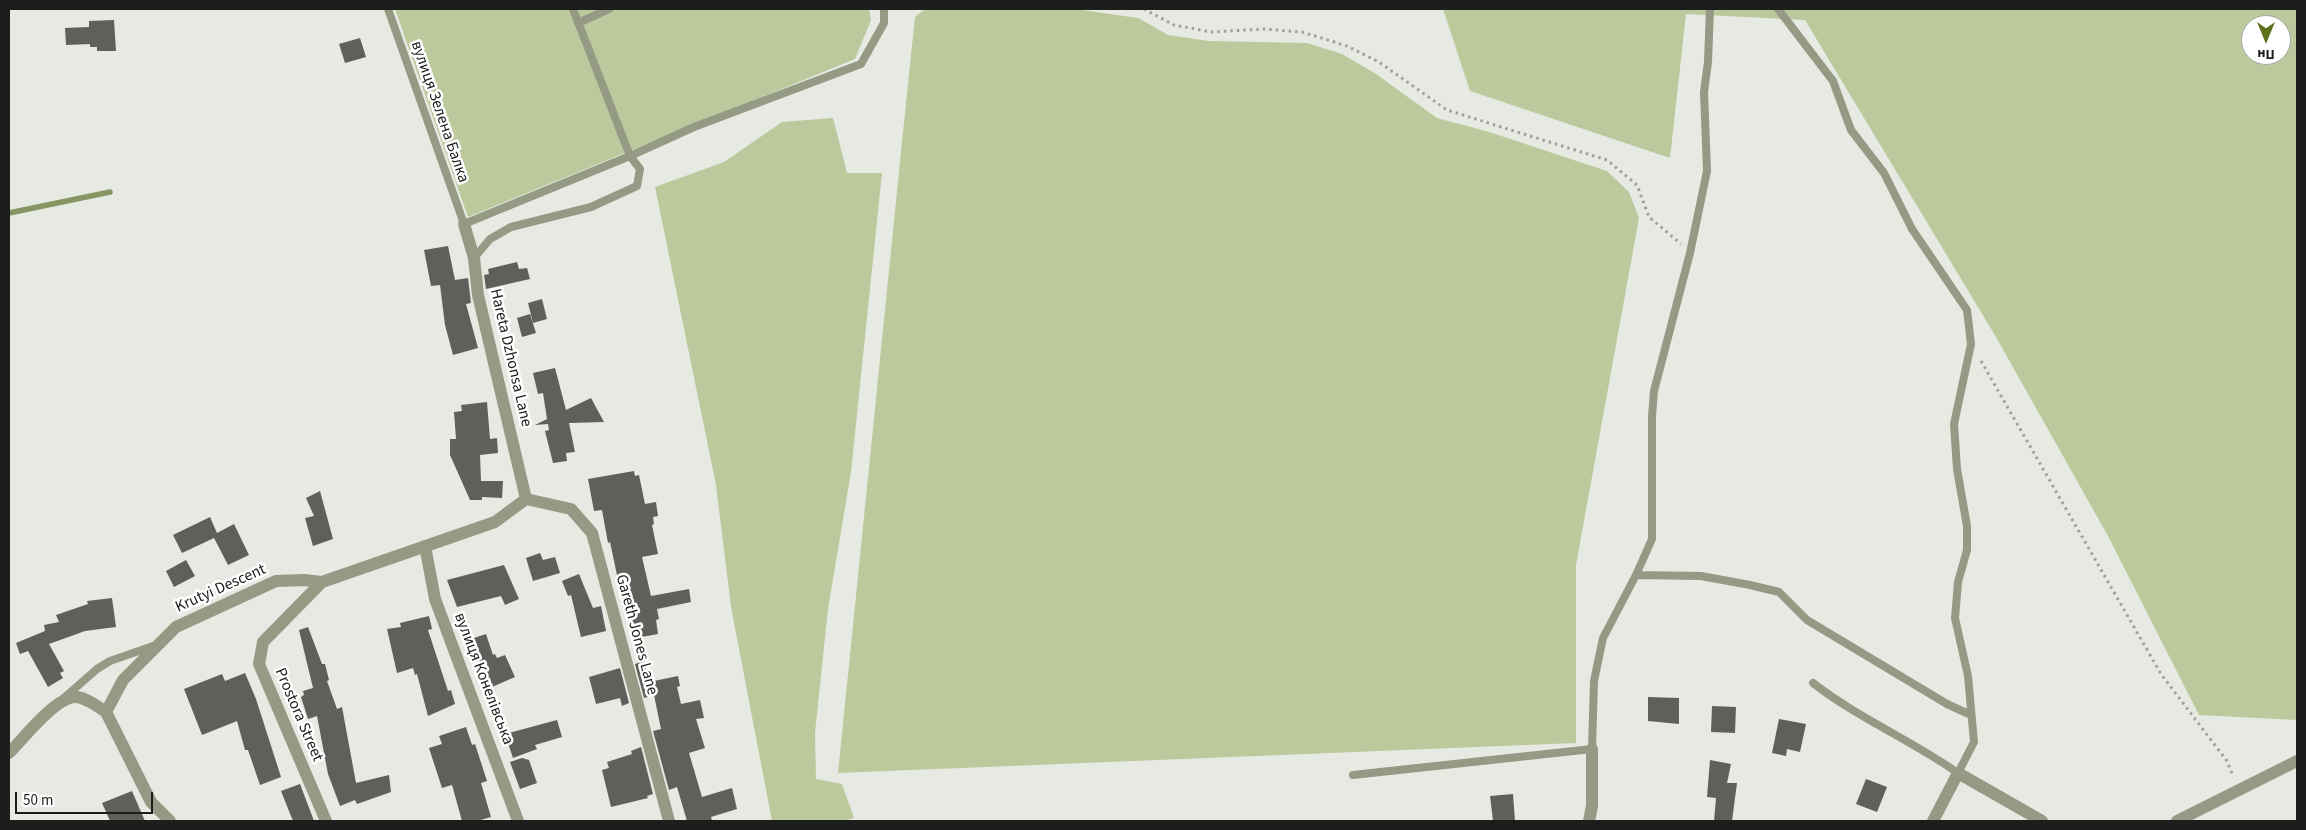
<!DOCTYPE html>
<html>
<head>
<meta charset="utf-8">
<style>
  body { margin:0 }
  #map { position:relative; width:2306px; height:830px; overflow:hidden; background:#e7e9e3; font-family:"Source Sans 3",sans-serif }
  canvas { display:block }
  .frame { position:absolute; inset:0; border:10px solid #1d1d1b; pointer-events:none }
  .north { position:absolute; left:2241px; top:15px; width:50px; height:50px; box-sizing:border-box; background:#fff; border:1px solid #a5a5a4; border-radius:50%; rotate:180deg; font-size:14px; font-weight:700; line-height:20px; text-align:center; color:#1d1d1b }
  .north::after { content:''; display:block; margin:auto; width:18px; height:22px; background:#5f711f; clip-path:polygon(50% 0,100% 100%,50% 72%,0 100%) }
  .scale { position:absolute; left:15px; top:792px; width:138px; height:22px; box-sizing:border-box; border:2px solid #1d1d1b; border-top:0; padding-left:6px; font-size:15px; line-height:18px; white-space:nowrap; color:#1d1d1b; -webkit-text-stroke:4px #fff; paint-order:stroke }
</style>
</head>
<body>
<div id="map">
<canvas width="2306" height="830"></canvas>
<div class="frame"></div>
<div class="north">Пн</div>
<div class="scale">50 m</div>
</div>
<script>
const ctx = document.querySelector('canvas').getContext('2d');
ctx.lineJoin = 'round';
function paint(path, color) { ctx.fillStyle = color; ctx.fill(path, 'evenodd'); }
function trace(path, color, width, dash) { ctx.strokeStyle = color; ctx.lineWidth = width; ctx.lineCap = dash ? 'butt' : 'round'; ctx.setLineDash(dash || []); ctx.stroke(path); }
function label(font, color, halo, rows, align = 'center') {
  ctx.font = font + ' "Source Sans 3",sans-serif'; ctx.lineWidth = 5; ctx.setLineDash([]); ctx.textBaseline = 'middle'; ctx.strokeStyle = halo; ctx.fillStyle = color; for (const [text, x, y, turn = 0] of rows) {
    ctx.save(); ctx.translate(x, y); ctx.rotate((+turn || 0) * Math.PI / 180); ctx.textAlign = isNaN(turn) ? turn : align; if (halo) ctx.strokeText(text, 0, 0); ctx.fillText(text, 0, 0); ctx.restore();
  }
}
paint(new Path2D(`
  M395 9H869L871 20 855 59 468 217Z
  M925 9H1075L1138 18 1168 35 1209 41 1307 43 1342 54 1376 74 1437 118 1486 131 1607 171 1629 192 1639 218 1576 565V743L838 773 907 93 915 17Z
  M1443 9H2297V720L2199 715 2108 536 1996 337 1805 20 1686 14 1670 158 1470 91ZM2251 25H2281V55H2251Z
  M833 118 847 173H882L851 472 828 609 815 733 816 779 842 784 854 818 844 821H772L731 607 716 485 655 187 724 162 782 122Z`), '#bcc99c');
trace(new Path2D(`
  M9 213 110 192`), '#879563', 5.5);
paint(new Path2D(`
  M114 20 116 51H97V47H90V44L66 45 65 28 89 27V21Z
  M360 38 366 57 345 63 339 44Z
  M448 246 455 280 468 278 471 303 466 304 478 348 453 355 445 325 440 285 431 286 424 250Z
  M517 262 519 269 527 268 530 279 486 289 484 275 489 274 488 269Z
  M542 299 547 319 533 323 528 303Z
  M530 314 536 333 522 337 517 318Z
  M555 368 566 410 591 398 604 422 569 423 575 452 566 453 567 461 553 463 545 431 549 430 548 424 535 425 547 419 543 393 538 394 533 373Z
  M487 402 490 439 497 438 498 453 480 455 481 481H503L502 498 482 497V500H470L450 455V439H456L454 412 462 411 461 405Z
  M634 471 635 476 639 475 645 504 656 502 658 516 653 517 654 524 652 525 658 554 642 557 651 596 689 589 691 602 657 609 659 619 656 620 658 634 636 638 632 618 636 617 626 573 617 575 610 542 608 543 602 510 594 511 588 479Z
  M320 491 333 539 313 546 305 518 314 516 306 498Z
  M210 517 217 533 234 524 249 555 228 565 214 538 182 553 173 535Z
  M540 553 543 560 555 557 560 573 533 581 526 558Z
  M186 560 195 576 174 587 166 571Z
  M504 565 519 599 505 605 501 596 457 607 447 580Z
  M579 574 593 608 601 606 606 631 581 637 571 595 568 596 562 581Z
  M112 598 116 627 85 631 49 644 64 671 60 673 63 678 48 687 28 651 20 654 16 643 45 631 44 625 59 622 56 615 88 604 87 601Z
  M429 616 432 629 428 630 448 691 451 690 455 704 428 716 417 674 415 675 413 668 397 673 387 629 401 627 400 623Z
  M308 627 322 664H325L329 680 327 681 337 709 342 707 356 783 389 775 391 792 357 804 355 800 340 806 328 774 317 716 308 719 301 697 304 695 303 691 313 688 299 630Z
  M486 634 493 655 495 654 497 658 505 655 515 677 492 687 478 658 475 659 468 640Z
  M644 661 649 682 678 676 680 686 677 687 681 704 700 700 704 718 696 719 705 748 689 753 702 797 732 788 737 809 711 817 712 821H687L677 787 669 790 653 731 661 729 654 695 644 698 635 664Z
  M620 668 629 703 622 706 620 698 596 704 589 677Z
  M245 673 256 699 281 777 260 785 248 750H245L237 721 202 735 184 689 222 674 225 681Z
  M1648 697 1679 698V724L1648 721Z
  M1712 706 1736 707 1735 733 1711 732Z
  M1779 719 1806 724 1800 752 1787 749 1786 756 1772 753Z
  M557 720 562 737 535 745 537 749 513 758 505 734Z
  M466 727 472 745 475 744 487 781 481 783 491 817 477 821H462L452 785 442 788 429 748 442 744 439 736Z
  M641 747 653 794 647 796 648 798 611 807 602 770 609 768 607 762 632 754 631 751Z
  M522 758 529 760 537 783 520 789 510 762Z
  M1710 760 1731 764 1727 783H1737L1732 821H1714L1716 798 1707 797Z
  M1866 779 1887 787 1877 812 1856 804Z
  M300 784 314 821H293L281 791Z
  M132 791 145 821H110L102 803Z
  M1513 794 1515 821H1493L1490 796Z`), '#5e605b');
trace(new Path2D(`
  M1144 9 1174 25 1211 32 1264 29 1302 32 1347 46 1379 62 1447 110 1607 160 1637 185 1649 217 1681 244
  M1981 361 2161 674 2227 761 2233 776`), '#9fa09b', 3, [2.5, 4]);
trace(new Path2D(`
  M388 9 464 224 630 156 694 127 861 64 884 23V9
  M1778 9 1833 81 1851 130 1884 173 1912 229 1967 310 1971 344 1954 424 1957 469 1967 526V550L1958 582 1955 618 1968 676 1974 742 1958 773C1911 740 1858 718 1813 683
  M578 23 609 9
  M474 258 490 239 511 227 591 207 637 186 640 169 630 156 573 9
  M1636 575 1701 576 1750 585 1779 592 1807 620 1947 704 1971 715
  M65 697 97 669 110 661 153 646
  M1353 775 1592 749 1594 681 1603 638 1636 575 1652 539V416L1654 391 1690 253 1707 171 1704 92 1708 62 1710 9`), '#949a84', 8);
trace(new Path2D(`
  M464 224 474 258 478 295 526 499
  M526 499 571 509 592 533 669 821
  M425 546 435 599 518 821
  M322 582 263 642 259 664 326 821
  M106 712 151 802 170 821
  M9 753C23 739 54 699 74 697 84 696 97 706 106 712L123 680 176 627 276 581 304 580 322 582 495 522 526 499
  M1589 821 1592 806V749
  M1933 821 1958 773 2042 821
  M2177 821 2297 761`), '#949a84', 12);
label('16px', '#1d1d1b', '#fff', [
  ["вулиця Зелена Балка",439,112,71],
  ["Hareta Dzhonsa Lane",510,358,77],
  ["Krutyi Descent",221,589,-24],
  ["Gareth Jones Lane",636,635,75],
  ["вулиця Конелівська",483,679,69],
  ["Prostora Street",298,715,67]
]);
</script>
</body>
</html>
